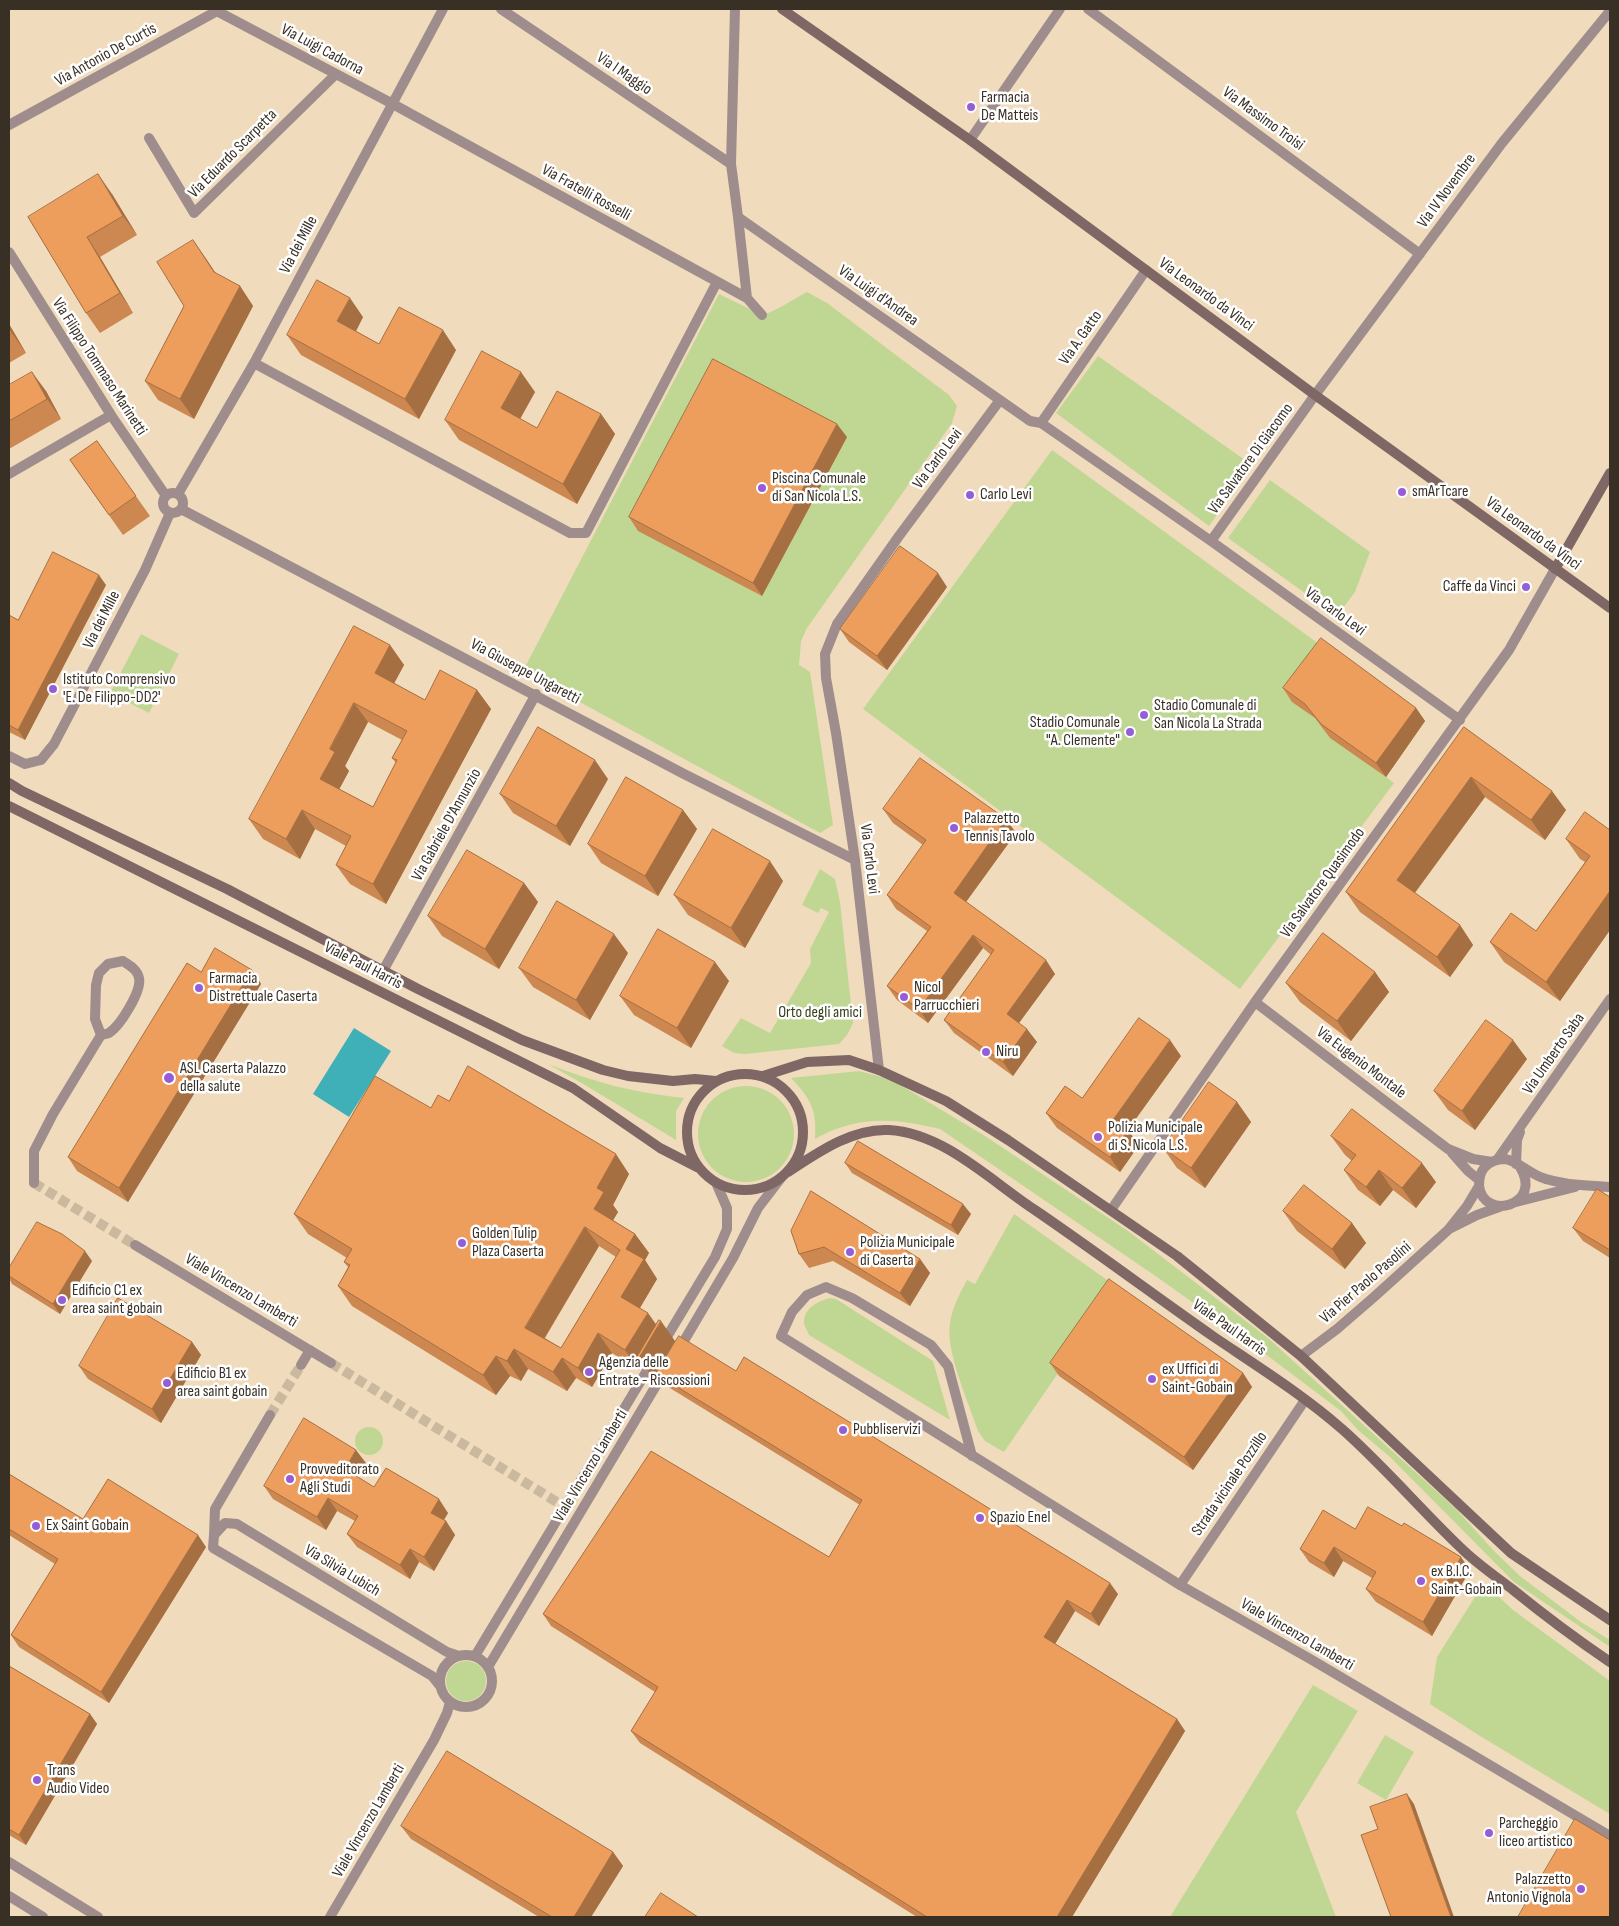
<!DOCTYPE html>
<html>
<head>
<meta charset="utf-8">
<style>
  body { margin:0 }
  #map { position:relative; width:1619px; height:1926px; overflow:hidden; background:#f0dbbd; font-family:"Sofia Sans Condensed",sans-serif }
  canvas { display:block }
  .frame { position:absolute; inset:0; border:10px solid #393025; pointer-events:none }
</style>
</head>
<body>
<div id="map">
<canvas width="1619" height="1926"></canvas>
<div class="frame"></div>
</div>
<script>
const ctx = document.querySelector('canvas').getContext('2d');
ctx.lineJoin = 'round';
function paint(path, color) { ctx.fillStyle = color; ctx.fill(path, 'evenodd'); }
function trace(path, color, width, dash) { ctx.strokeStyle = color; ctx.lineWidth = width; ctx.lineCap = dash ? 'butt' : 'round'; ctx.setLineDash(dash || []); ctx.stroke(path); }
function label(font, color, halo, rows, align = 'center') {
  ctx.font = font + ' "Sofia Sans Condensed",sans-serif'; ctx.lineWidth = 5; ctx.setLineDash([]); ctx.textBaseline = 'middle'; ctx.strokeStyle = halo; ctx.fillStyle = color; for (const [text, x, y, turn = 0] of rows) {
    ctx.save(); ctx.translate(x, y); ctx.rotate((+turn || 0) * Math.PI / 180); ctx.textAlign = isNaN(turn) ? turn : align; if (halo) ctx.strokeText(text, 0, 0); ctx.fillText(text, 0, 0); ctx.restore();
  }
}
paint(new Path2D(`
  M807 292 827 303 949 395 957 406 952 423 807 628 801 641 799 665 810 672 833 825 820 833 523 671 719 294 762 315C778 310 792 300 807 292Z
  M1098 356 1252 465 1209 526 1056 413Z
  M1052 450 1425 721 1386 777 1394 783 1240 989 863 709Z
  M1270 480 1370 552 1355 592 1337 616 1228 538Z
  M141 634 179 654 149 713 110 693Z
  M820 869 835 879 840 902 853 1023 847 1035 839 1044 745 1054 734 1053 722 1046 741 1018 770 1033 811 963 810 949 829 912 821 908 818 913 802 905Z
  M548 1064C594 1082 634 1093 684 1098L676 1111V1140L585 1085Z
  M859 1071 890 1079 985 1136 1128 1231 1268 1338 1456 1509 1494 1551 1520 1576 1581 1622 1610 1640V1647L1514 1582 1390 1457 1358 1430 1341 1411 1260 1350 1154 1275 940 1129C894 1118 857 1115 815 1139 817 1110 811 1099 791 1078Z
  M698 1134a48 48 0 1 1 96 0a48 48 0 1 1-96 0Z
  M1014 1214 1117 1287 1004 1452 985 1441 978 1431C969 1403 945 1351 950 1323 952 1308 960 1293 967 1280L975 1284Z
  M830 1298 836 1299 933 1361 950 1420 809 1335C808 1332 805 1327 804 1324 803 1308 818 1301 830 1298Z
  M355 1441a14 14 0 1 1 28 0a14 14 0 1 1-28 0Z
  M1482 1586 1494 1592 1513 1610 1610 1681V1814L1480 1736 1430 1704 1437 1657Z
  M446 1681a20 20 0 1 1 40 0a20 20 0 1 1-40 0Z
  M1313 1685 1358 1711 1296 1812 1336 1917H1170Z
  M1385 1735 1414 1752 1386 1800 1357 1783Z`), '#c0d794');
paint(new Path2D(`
  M354 1028 391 1051 349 1117 313 1094Z`), '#3fafb8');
trace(new Path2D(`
  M34 1183 135 1245
  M331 1363 565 1507
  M270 1415 301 1365`), '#cbb99f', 10, [10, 5]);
trace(new Path2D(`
  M213 9 391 103 747 298 762 315
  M501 9 731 164
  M735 9 731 164 738 217 747 298
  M1088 9 1420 254
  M9 125 217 11
  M149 138 194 213 335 75
  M970 140 1060 9
  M738 217 1000 400
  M9 252 111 415 166 496
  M254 363 570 533H586L717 282
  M1041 423 1146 270
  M9 474 111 415
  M163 503a10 10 0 1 1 20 0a10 10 0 1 1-20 0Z
  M178 494 254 363 443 9
  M181 509 684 774 855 860
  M1211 541 1315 395 1502 143 1610 11
  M9 756 25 764 41 760 54 744 145 570 170 513
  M384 969 536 694
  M1255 1002 1448 1149 1473 1159 1492 1162
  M879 1070 855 860 836 733 826 678 825 654 837 624 899 536 1000 400 1030 421 1041 423 1211 541 1460 720
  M1452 1153 1468 1171 1479 1180
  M1497 1160 1610 999
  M1516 1164 1517 1140 1520 1132
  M1520 1167C1544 1205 1484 1222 1479 1186 1479 1179 1480 1173 1484 1168 1489 1162 1497 1159 1505 1159 1517 1160 1532 1176 1546 1179 1567 1185 1589 1186 1610 1187
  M34 1183V1151L53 1114 101 1035C104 1034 107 1034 109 1033 120 1026 142 991 139 978 137 969 130 966 123 961L108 964 99 973 96 985 95 1019 101 1035
  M1516 1202 1575 1187
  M1111 1210 1255 1002 1509 650 1555 569
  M1451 1228 1477 1215 1502 1206
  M135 1245 331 1363
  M662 1345 715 1257 727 1229V1208L717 1185
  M678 1351 733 1258 758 1208 781 1178
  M1301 1356 1337 1329 1374 1297 1448 1230 1467 1206 1479 1186
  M301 1365 310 1350
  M972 1456 948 1366 931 1345 852 1298 826 1287 807 1295 792 1312 781 1336 1180 1585 1312 1660 1610 1836
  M214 1536 215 1509 270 1415
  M1180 1585 1305 1400
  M440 1681a26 26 0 1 1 52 0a26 26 0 1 1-52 0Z
  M475 1656 654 1359
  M488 1667 666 1369
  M440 1686 432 1676 213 1548 214 1535 225 1523 237 1524 447 1652 459 1656
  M9 1862 98 1917
  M9 1896 43 1917
  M330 1917 434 1740 447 1713 450 1702`), '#9f8d8d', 10);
trace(new Path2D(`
  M782 9 970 140 1315 395 1610 608
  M1555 569 1610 473
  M9 783 22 791 227 889 418 989 522 1040 603 1070 628 1076 673 1081 695 1079 716 1081
  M9 806 573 1088 660 1148 697 1167
  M687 1132a58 58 0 1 1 116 0a58 58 0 1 1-116 0Z
  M763 1076 807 1062 849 1060 879 1070 946 1101 1008 1140 1177 1256 1301 1356 1511 1553 1610 1620
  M788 1172C817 1153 852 1128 889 1130 944 1133 992 1182 1035 1210 1095 1251 1154 1295 1214 1337 1257 1366 1302 1394 1342 1429 1384 1466 1420 1509 1461 1548 1476 1563 1495 1576 1512 1589 1544 1615 1576 1639 1610 1662`), '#7f6766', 10);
paint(new Path2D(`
  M112 194 137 235 100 257 133 313 100 333 86 313 28 217Z
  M193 240 216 274 240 286 253 306 194 419 158 400 145 381 184 306Z
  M363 317 356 331 379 344 456 350 419 419 301 355 287 335Z
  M9 324 26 353 9 363Z
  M9 385 46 391 61 419 9 449Z
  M535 392 520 419 537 428 601 414 615 434 577 504 459 440 445 420Z
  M847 437 762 596 638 531 629 517Z
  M97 441 150 516 123 535 70 460Z
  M106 585 25 740 9 732V615L18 620Z
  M947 587 887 670 849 642 840 629Z
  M390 645 404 665 394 683 425 700 477 690 491 709 386 904 350 884 336 865 346 846 315 829 300 859 263 839 249 819ZM368 722 402 740 392 758 396 763 373 807 339 789 349 771 345 766Z
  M1283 688 1416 708 1425 721 1386 777 1330 738 1315 718 1292 702Z
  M1464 727 1566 810 1545 840 1485 797 1415 893 1460 925 1473 945 1450 977 1360 912 1346 892Z
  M608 779 570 846 513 813 500 794Z
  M883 809 1006 819 1016 833 966 902 1055 974 1019 1023 1037 1042 1013 1076 954 1033 944 1020 991 955 983 948 928 1023 897 1000 887 986 927 931 896 909 887 895 923 845 893 823Z
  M683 810 697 829 658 896 601 863 588 844Z
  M1610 830V930L1560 1001 1504 962 1490 942 1536 931 1585 862 1580 859 1566 839Z
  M783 881 745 948 688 915 674 895Z
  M524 883 538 902 499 969 442 936 428 916Z
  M628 953 590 1020 533 987 519 968Z
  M252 970 261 984 128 1202 77 1171 68 1157 201 972Z
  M1375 972 1389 992 1351 1041 1300 1002 1286 983Z
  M729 981 691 1048 634 1015 620 996Z
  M1181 1056 1128 1130 1139 1145 1120 1172 1057 1128 1046 1113Z
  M1527 1059 1475 1130 1448 1110 1434 1091Z
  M449 1101 629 1174 613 1205 618 1212 613 1220 635 1234 649 1253 645 1260 657 1279 640 1308 656 1325 675 1341 653 1378 651 1377 642 1365 639 1370 612 1353 592 1387 576 1378 567 1391 528 1369 521 1381 510 1376 496 1395 352 1306 338 1286 348 1267 344 1262 347 1258 308 1234 294 1214 431 1108ZM599 1246 616 1257 561 1348 545 1338Z
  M1237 1102 1251 1122 1205 1188 1177 1168 1163 1148Z
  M1331 1136 1436 1182 1416 1208 1393 1190 1380 1206 1358 1190 1344 1170 1352 1161 1345 1155Z
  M845 1163 971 1214 958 1235 852 1173Z
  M1610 1197V1258L1583 1241 1573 1228Z
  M1283 1211 1352 1223 1366 1243 1345 1269 1297 1231Z
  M791 1231 920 1259 930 1273 910 1306 833 1261 809 1268 799 1254Z
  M92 1261 60 1314 12 1284 9 1278V1268Z
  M192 1342 201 1355 161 1423 88 1379 79 1366Z
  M1050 1363 1243 1373 1252 1387 1193 1470 1059 1376Z
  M736 1371 1118 1594 1099 1626 1075 1611 1055 1644 1177 1719 1185 1731 1072 1917H917L640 1743 631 1731 655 1692 551 1626 543 1614 829 1557 860 1505 665 1385 656 1374Z
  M366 1463 357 1477 374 1487 448 1513 444 1520 446 1521 455 1535 434 1571 419 1562 410 1579 357 1547 347 1534 355 1521 337 1511 326 1530 273 1499 264 1486Z
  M9 1474 83 1519 206 1547 109 1703 19 1647 11 1635 55 1564 9 1535Z
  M1355 1529 1470 1570 1432 1636 1376 1602 1366 1589 1372 1578 1343 1561 1334 1577 1309 1562 1300 1549Z
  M9 1666 90 1714 97 1724 26 1845 9 1835Z
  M401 1826 613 1852 623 1866 591 1917H539L411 1839Z`), '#cc8850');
paint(new Path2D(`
  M98 174 112 194 137 235 123 216Z
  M87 237 100 257 133 313 120 293Z
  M193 240 207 260 228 292 214 272Z
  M240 286 253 306 194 419 180 399Z
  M350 298 363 317 351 341 337 321Z
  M9 324 26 353 12 333 9 328Z
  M443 330 456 350 419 419 405 399Z
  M32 372 46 391 61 419 47 399Z
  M521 372 535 392 515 428 501 408Z
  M601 414 615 434 577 504 563 484Z
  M837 424 847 437 762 596 753 583Z
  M938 573 947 587 887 670 877 656Z
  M99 575 106 585 25 740 18 730Z
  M390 645 404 665 389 693 375 673Z
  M477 690 491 709 386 904 373 884Z
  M354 703 368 722 345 766 349 771 334 799 320 779 330 749Z
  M1416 708 1425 721 1386 777 1376 763Z
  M595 760 608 779 570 846 556 826Z
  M1471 777 1485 797 1410 899 1397 880Z
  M1552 791 1566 810 1545 840 1531 820Z
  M302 810 315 829 300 859 286 839Z
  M683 810 697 829 658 896 645 876Z
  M1006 819 1016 833 963 906 954 893Z
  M770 861 783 881 745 948 731 928Z
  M524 883 538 902 499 969 485 949Z
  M1610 891V930L1560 1001 1546 982Z
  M1460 925 1473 945 1450 977 1437 957Z
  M614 934 628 953 590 1020 576 1000Z
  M973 935 983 948 928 1023 919 1009Z
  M1046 960 1055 974 1016 1027 1007 1014Z
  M715 962 729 981 691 1048 677 1028Z
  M252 970 261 984 128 1202 119 1188Z
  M1375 972 1389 992 1351 1041 1337 1021Z
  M1027 1029 1037 1042 1013 1076 1003 1062Z
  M1170 1040 1181 1056 1124 1135 1113 1120Z
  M1513 1040 1527 1059 1475 1130 1462 1111Z
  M1237 1102 1251 1122 1205 1188 1191 1168Z
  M1128 1130 1139 1145 1120 1172 1110 1157Z
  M616 1154 629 1174 613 1205 618 1212 608 1229 594 1209 597 1188Z
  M1422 1163 1436 1182 1416 1208 1402 1188Z
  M1379 1170 1393 1190 1380 1206 1366 1187Z
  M963 1204 971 1214 958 1235 951 1225Z
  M1352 1223 1366 1243 1345 1269 1332 1249Z
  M585 1227 599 1246 539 1347 525 1328Z
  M635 1234 649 1253 645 1260 657 1279 635 1316 621 1297 626 1249Z
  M85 1251 92 1261 60 1314 53 1304Z
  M920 1259 930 1273 910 1306 900 1293Z
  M648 1313 658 1327 661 1321 675 1341 653 1378 639 1358 637 1357 642 1365 639 1370 625 1350Z
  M598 1333 612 1353 592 1387 578 1368Z
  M192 1342 201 1355 161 1423 152 1409Z
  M514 1349 528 1369 521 1381 507 1361Z
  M496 1356 510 1376 496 1395 483 1375Z
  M562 1358 576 1378 567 1391 553 1372Z
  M1243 1373 1252 1387 1193 1470 1184 1457Z
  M356 1450 366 1463 354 1483 345 1469Z
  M328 1498 337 1511 326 1530 317 1517Z
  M439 1499 448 1513 440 1526 431 1513Z
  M446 1521 455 1535 434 1571 424 1557Z
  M198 1535 206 1547 109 1703 101 1692Z
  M1334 1547 1343 1561 1334 1577 1324 1563Z
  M410 1549 419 1562 410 1579 400 1565Z
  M1461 1557 1470 1570 1432 1636 1423 1622Z
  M1110 1583 1118 1594 1099 1626 1091 1614Z
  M1067 1600 1075 1611 1052 1649 1044 1637Z
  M90 1714 97 1724 26 1845 19 1835Z
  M1177 1719 1185 1731 1072 1917H1057Z
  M1407 1794 1414 1804 1454 1917H1451Z
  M613 1852 623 1866 591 1917H574Z`), '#a66f41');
const building = new Path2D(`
  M98 174 123 216 87 237 120 293 86 313 28 217Z
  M193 240 214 272 240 286 180 399 145 381 184 306 157 262Z
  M317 280 350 298 337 321 379 344 399 307 443 330 405 399 287 335Z
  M9 328 12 333 9 335Z
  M482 351 521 372 501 408 537 428 557 391 601 414 563 484 445 420Z
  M713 359 837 424 753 583 629 517Z
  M32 372 47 399 9 421V385Z
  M97 441 136 496 109 515 70 460Z
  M900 546 938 573 877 656 840 629Z
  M53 552 99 575 18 730 9 725V615L18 620Z
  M354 626 390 645 375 673 425 700 440 670 477 690 373 884 336 865 351 836 302 810 286 839 249 819ZM354 703 407 731 392 758 397 760 373 807 320 779 335 752 330 749Z
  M1321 638 1416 708 1376 763 1321 724 1305 704 1283 688Z
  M538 727 595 760 556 826 500 794Z
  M1464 727 1552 791 1531 820 1471 777 1397 880 1460 925 1437 957 1346 892Z
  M920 758 1006 819 954 893 1046 960 1007 1014 1027 1029 1003 1062 944 1020 994 950 973 935 919 1009 887 986 931 927 887 895 926 840 883 809Z
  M626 777 683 810 645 876 588 844Z
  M1585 812 1610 830V891L1546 982 1490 942 1511 913 1536 931 1590 856 1566 839Z
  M713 829 770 861 731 928 674 895Z
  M467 850 524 883 485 949 428 916Z
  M557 901 614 934 576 1000 519 968Z
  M658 929 715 962 677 1028 620 996Z
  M1323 933 1375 972 1337 1021 1286 983Z
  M215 948 252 970 119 1188 68 1157 187 963 201 972Z
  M1139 1018 1170 1040 1113 1120 1128 1130 1110 1157 1046 1113 1065 1086 1082 1098Z
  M1486 1020 1513 1040 1462 1111 1434 1091Z
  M468 1066 616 1154 597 1188 604 1192 594 1209 635 1234 626 1249 644 1259 621 1297 648 1313 625 1350 598 1333 578 1368 562 1358 553 1372 514 1349 507 1361 496 1356 483 1375 338 1286 350 1265 344 1262 352 1249 294 1214 375 1076 431 1108 438 1095 449 1101ZM585 1227 620 1250 561 1348 525 1328Z
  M1209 1082 1237 1102 1191 1168 1163 1148Z
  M1352 1109 1422 1163 1402 1188 1379 1170 1366 1187 1344 1170 1356 1155 1331 1136Z
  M858 1141 963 1204 951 1225 845 1163Z
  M1304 1185 1352 1223 1332 1249 1283 1211Z
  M1597 1189 1610 1197V1250L1573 1228Z
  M811 1191 920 1259 900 1293 824 1247 799 1254 791 1231Z
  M37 1222 62 1234 85 1251 53 1304 9 1276V1268Z
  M1109 1279 1243 1373 1184 1457 1050 1363Z
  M118 1298 192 1342 152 1409 79 1366Z
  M659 1320 661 1321 639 1358 637 1357Z
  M679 1336 736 1371 744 1357 1110 1583 1091 1614 1067 1600 1044 1637 1177 1719 1057 1917H927L631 1731 658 1687 543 1614 651 1451 829 1557 862 1500 656 1374Z
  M304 1418 356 1450 345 1469 374 1487 386 1468 439 1499 431 1513 446 1521 424 1557 410 1549 400 1565 347 1534 358 1516 328 1498 317 1517 264 1486Z
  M9 1474 83 1519 108 1479 198 1535 101 1692 11 1635 58 1559 9 1529Z
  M1368 1507 1402 1526 1404 1523 1461 1557 1423 1622 1366 1589 1376 1572 1334 1547 1324 1563 1300 1549 1323 1510 1355 1529Z
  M9 1666 90 1714 19 1835 9 1829Z
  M447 1751 613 1852 574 1917H552L401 1826Z
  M1407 1794 1451 1917H1391L1361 1835 1378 1829 1370 1807Z
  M1575 1819 1610 1840V1917H1518Z
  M661 1893 698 1917H645Z`);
paint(building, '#ed9e5d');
trace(building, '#a66f41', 1);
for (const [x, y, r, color] of [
  [971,107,5,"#965ed6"],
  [762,488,5,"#965ed6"],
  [1402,492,5,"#965ed6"],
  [970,495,5,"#965ed6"],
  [1526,587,5,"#965ed6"],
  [53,689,5,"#965ed6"],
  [1144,715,5,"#965ed6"],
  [1130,732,5,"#965ed6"],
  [954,828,5,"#965ed6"],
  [199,988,5,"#965ed6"],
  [904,997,5,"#965ed6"],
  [986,1052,5,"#965ed6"],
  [169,1078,6,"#965ed6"],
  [1098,1137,5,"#965ed6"],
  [462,1243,5,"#965ed6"],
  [850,1252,5,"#965ed6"],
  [62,1300,5,"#965ed6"],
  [589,1372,5,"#965ed6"],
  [1152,1379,5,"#965ed6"],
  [167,1383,5,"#965ed6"],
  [843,1430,5,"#965ed6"],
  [290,1479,5,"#965ed6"],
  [980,1518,5,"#965ed6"],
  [36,1526,5,"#965ed6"],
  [1421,1581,5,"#965ed6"],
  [37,1780,5,"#965ed6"],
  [1489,1833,5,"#965ed6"],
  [1581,1889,5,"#965ed6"]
]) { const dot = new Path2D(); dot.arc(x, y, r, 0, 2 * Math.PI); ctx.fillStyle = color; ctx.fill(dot); trace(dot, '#fff', 2); }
label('16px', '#393025', '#fff', [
  ["Via Luigi Cadorna",322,50,28],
  ["Via Antonio De Curtis",106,55,-29],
  ["Via I Maggio",624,74,34],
  ["Via Massimo Troisi",1263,119,36],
  ["Via Eduardo Scarpetta",233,154,-45],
  ["Via IV Novembre",1447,191,-54],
  ["Via Fratelli Rosselli",586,193,29],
  ["Via dei Mille",299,245,-62],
  ["Via Leonardo da Vinci",1206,295,36],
  ["Via Luigi d'Andrea",878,296,35],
  ["Via A. Gatto",1081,338,-55],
  ["Via Filippo Tommaso Marinetti",99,367,57],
  ["Via Carlo Levi",938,459,-53],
  ["Via Salvatore Di Giacomo",1251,459,-54],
  ["Via Leonardo da Vinci",1533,534,36],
  ["Via Carlo Levi",1335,612,36],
  ["Via dei Mille",102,620,-63],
  ["Via Giuseppe Ungaretti",525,672,28],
  ["Via Gabriele D'Annunzio",447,825,-61],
  ["Via Carlo Levi",869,859,83],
  ["Via Salvatore Quasimodo",1323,883,-54],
  ["Viale Paul Harris",363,966,27],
  ["Via Umberto Saba",1554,1054,-55],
  ["Via Eugenio Montale",1361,1063,37],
  ["Via Pier Paolo Pasolini",1366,1283,-41],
  ["Viale Vincenzo Lamberti",241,1291,31],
  ["Viale Paul Harris",1229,1328,35],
  ["Viale Vincenzo Lamberti",591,1466,-59],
  ["Strada vicinale Pozzillo",1230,1484,-56],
  ["Via Silvia Lubich",342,1571,31],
  ["Viale Vincenzo Lamberti",1297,1635,30],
  ["Viale Vincenzo Lamberti",369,1821,-60]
]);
label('16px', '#393025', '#fff', [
  ["Farmacia",981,98],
  ["De Matteis",981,116],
  ["Piscina Comunale",772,479],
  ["di San Nicola L.S.",772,497],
  ["smArTcare",1412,492],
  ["Carlo Levi",980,495],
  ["Caffe da Vinci",1516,587,"right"],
  ["Istituto Comprensivo",63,680],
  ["'E. De Filippo-DD2'",63,698],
  ["Stadio Comunale di",1154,706],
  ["San Nicola La Strada",1154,724],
  ["Stadio Comunale",1120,723,"right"],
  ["\"A. Clemente\"",1120,741,"right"],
  ["Palazzetto",964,819],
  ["Tennis Tavolo",964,837],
  ["Farmacia",209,979],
  ["Distrettuale Caserta",209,997],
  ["Nicol",914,988],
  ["Parrucchieri",914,1006],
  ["Niru",996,1052],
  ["ASL Caserta Palazzo",180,1069],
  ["della salute",180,1087],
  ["Polizia Municipale",1108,1128],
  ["di S. Nicola L.S.",1108,1146],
  ["Golden Tulip",472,1234],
  ["Plaza Caserta",472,1252],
  ["Polizia Municipale",860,1243],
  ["di Caserta",860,1261],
  ["Edificio C1 ex",72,1291],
  ["area saint gobain",72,1309],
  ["Agenzia delle",599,1363],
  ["Entrate - Riscossioni",599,1381],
  ["ex Uffici di",1162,1370],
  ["Saint-Gobain",1162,1388],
  ["Edificio B1 ex",177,1374],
  ["area saint gobain",177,1392],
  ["Pubbliservizi",853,1430],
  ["Provveditorato",300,1470],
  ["Agli Studi",300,1488],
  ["Spazio Enel",990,1518],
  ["Ex Saint Gobain",46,1526],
  ["ex B.I.C.",1431,1572],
  ["Saint-Gobain",1431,1590],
  ["Trans",47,1771],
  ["Audio Video",47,1789],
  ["Parcheggio",1499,1824],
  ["liceo artistico",1499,1842],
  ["Palazzetto",1571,1880,"right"],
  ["Antonio Vignola",1571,1898,"right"]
], 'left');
label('16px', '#34401a', '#fff', [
  ["Orto degli amici",820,1013]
]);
</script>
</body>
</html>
